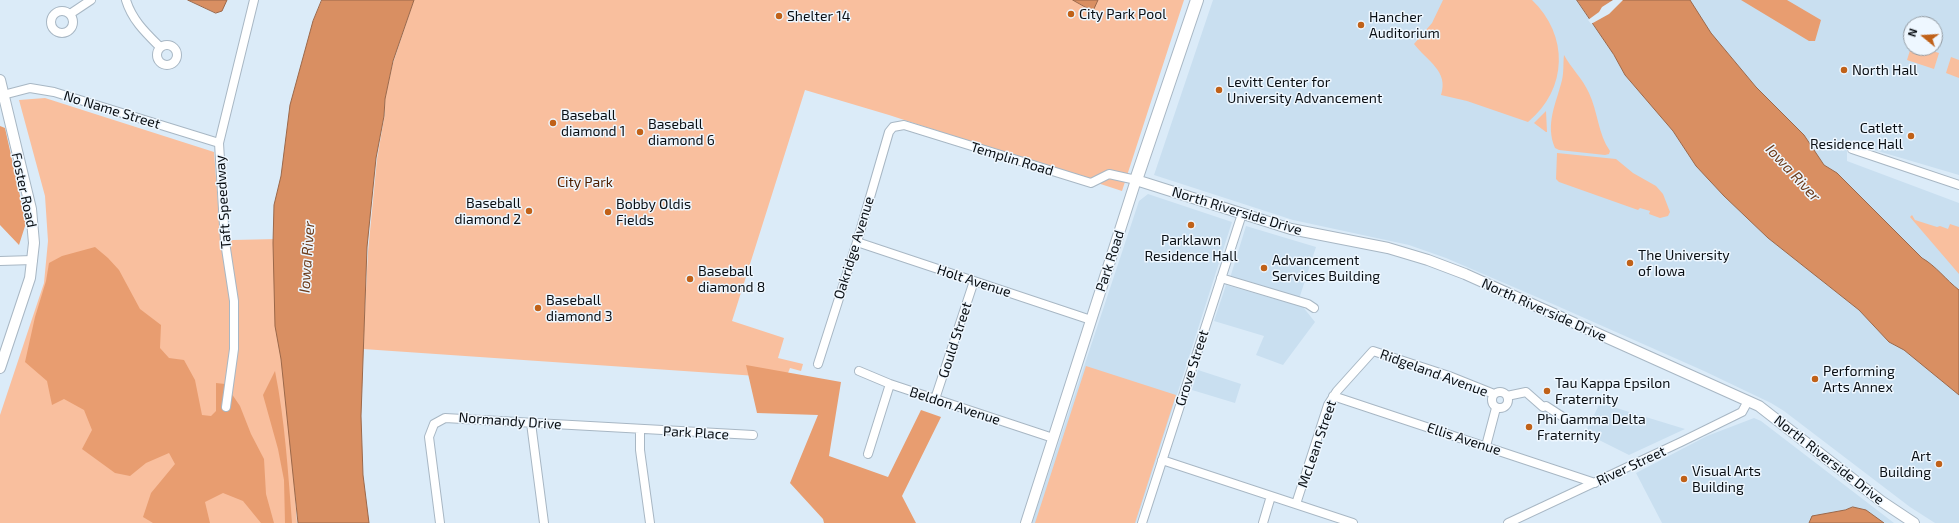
<!DOCTYPE html>
<html>
<head>
<meta charset="utf-8">
<style>
  body { margin:0 }
  #map { position:relative; width:1959px; height:523px; overflow:hidden; background:#dbebf8; font-family:"Exo 2",sans-serif }
  canvas { display:block }
  .north { position:absolute; left:1903px; top:16px; width:40px; height:40px; box-sizing:border-box; background:#eef7ff; border:1px solid #929aa1; border-radius:50%; rotate:288deg; font-size:11px; font-weight:700; line-height:16px; text-align:center; color:#090e13 }
  .north::after { content:''; display:block; margin:auto; width:14px; height:18px; background:#c06118; clip-path:polygon(50% 0,100% 100%,50% 72%,0 100%) }
</style>
</head>
<body>
<div id="map">
<canvas width="1959" height="523"></canvas>
<div class="north">N</div>
</div>
<script>
const ctx = document.querySelector('canvas').getContext('2d');
ctx.lineJoin = 'round';
function paint(path, color) { ctx.fillStyle = color; ctx.fill(path, 'evenodd'); }
function trace(path, color, width, dash) { ctx.strokeStyle = color; ctx.lineWidth = width; ctx.lineCap = dash ? 'butt' : 'round'; ctx.setLineDash(dash || []); ctx.stroke(path); }
function label(font, color, halo, rows, align = 'center') {
  ctx.font = font + ' "Exo 2",sans-serif'; ctx.lineWidth = 3; ctx.setLineDash([]); ctx.textBaseline = 'middle'; ctx.strokeStyle = halo; ctx.fillStyle = color; for (const [text, x, y, turn = 0] of rows) {
    ctx.save(); ctx.translate(x, y); ctx.rotate((+turn || 0) * Math.PI / 180); ctx.textAlign = isNaN(turn) ? turn : align; if (halo) ctx.strokeText(text, 0, 0); ctx.fillText(text, 0, 0); ctx.restore();
  }
}
paint(new Path2D(`
  M1213 0H1577L1614 55 1625 75 1673 131 1696 166 1724 196 1768 238 1859 310 1889 342 1904 350 1959 395V523H1935L1910 507 1784 411 1771 403 1704 371 1546 301 1446 258 1409 245 1293 220 1154 175Z
  M1690 0H1959V175L1847 142V161L1959 203V290L1946 279 1931 264 1922 258 1837 173 1824 165 1804 135 1756 87 1711 33ZM1911 24H1935V48H1911Z
  M1148 194 1232 222 1136 523H1032L1139 201Z
  M1246 226 1316 247 1299 299 1230 278Z
  M1226 285 1303 307 1315 322 1283 365 1256 355 1264 336 1214 321Z
  M1198 370 1241 384 1235 403 1192 390Z
  M1600 403 1685 429 1629 455 1585 433Z
  M1754 418 1761 421 1894 523H1662L1636 473 1707 436Z`), '#c9dff0');
paint(new Path2D(`
  M414 0H1184L1122 191 889 115 805 90 732 321 784 338 778 358 803 364 801 371 790 368 786 378 363 349 368 252 377 159 385 113V98L393 63Z
  M1443 0H1532C1569 35 1568 89 1528 122L1467 101 1441 95C1449 71 1427 61 1414 44L1432 23Z
  M1911 47 1923 48 1939 53 1934 69 1907 60Z
  M1564 55C1571 68 1583 79 1589 93 1598 112 1598 134 1610 151L1609 154 1605 155 1559 150 1555 148C1545 124 1556 104 1562 80 1564 72 1563 63 1564 55Z
  M1951 57 1959 60V78L1946 73Z
  M45 98 214 152 221 243 233 240 277 239 297 523H0V415L44 283 48 241 45 196 19 100Z
  M1546 111 1547 132H1546L1534 123Z
  M1557 153 1616 159 1633 173 1656 186 1663 194 1670 212 1668 216 1660 218 1649 214 1650 211 1640 208 1638 210 1559 182 1556 179Z
  M1912 215 1915 220 1937 227 1940 226 1948 229 1950 224 1959 227V274L1910 217Z
  M1086 366 1176 395 1135 523H1035Z`), '#f9bf9e');
paint(new Path2D(`
  M1741 0H1787L1821 20 1815 41H1809Z
  M0 126 5 128 26 223 19 245 0 225Z
  M95 247 108 258 119 270 140 309 161 325 160 348 169 358 184 360 195 380 202 415 211 416 216 411V383L225 384 240 406 251 434 264 459 266 494 274 523H261L243 501 223 493 205 502 210 523H153L143 517 151 493 175 464 169 453 146 463 130 476 115 473 82 449 92 430 84 410 64 399 52 405 47 381 25 362 35 317 46 281 49 263 62 256Z
  M746 365 841 382 829 456 888 477 921 410 941 417 902 496 916 523H824L823 519 790 483 818 415 757 413Z
  M275 371C285 421 288 472 292 523H285L284 480 278 449 263 395Z`), '#e89d70');
const water = new Path2D(`
  M188 0H227L222 11 216 13Z
  M322 0H414L393 61 385 99 384 116 376 158 367 247 361 416 363 475 369 523H298L281 359 275 326 273 243 274 205 281 176 290 105 313 21Z
  M1073 0H1098L1093 11Z
  M1577 0H1690L1711 33 1756 87 1804 135 1824 165 1837 173 1922 258C1936 266 1946 280 1959 290V395L1904 350 1889 342 1859 310 1768 238 1724 196 1696 166 1673 131 1625 75 1614 55Z
  M1853 507 1866 510 1884 523H1809L1812 516 1845 510Z`);
paint(water, '#d98f62');
trace(water, '#9b684a', 1);
paint(new Path2D(`
  M1613 0H1623L1609 14 1591 24 1588 20 1599 12 1602 7Z`), '#dbebf8');
const minor = new Path2D(`
  M126 0C132 20 146 33 160 47
  M51 22a11 11 0 1 1 22 0a11 11 0 1 1-22 0Z
  M70 14 91 0
  M157 55a10 10 0 1 1 20 0a10 10 0 1 1-20 0Z
  M3 95 30 88 54 92 219 143
  M1852 149 1959 185
  M857 242 1091 320
  M0 261 33 260
  M1221 278 1308 304 1314 308
  M818 364 857 242 889 132 893 127 904 125 1091 183 1109 174 1136 180
  M859 371 890 384 1053 438
  M1492 400a8 8 0 1 1 16 0a8 8 0 1 1-16 0Z
  M1333 396 1595 483
  M1507 396 1526 392 1543 407 1546 406 1566 419
  M935 399 974 281
  M226 407 234 349V301L225 242 219 143 254 0
  M531 423 544 523
  M640 430V450L650 523
  M1486 446 1496 408
  M868 454 890 384
  M1162 460 1353 523
  M1296 504 1328 405 1337 391 1373 351 1449 376 1494 394
  M440 523 429 437 434 424 445 418 753 435
  M1142 523 1242 214
  M1263 523 1271 496
  M1508 523 1681 442 1742 412 1748 401`);
const tertiary = new Path2D(`
  M0 80 31 209 34 243 30 278 0 368
  M1026 523 1136 180 1291 229 1388 248 1428 260 1465 274 1759 406 1881 501 1914 523`);
const secondary = new Path2D(`
  M1136 180 1197 0`);
trace(minor, '#a8b7c4', 10);
trace(tertiary, '#a8b7c4', 12);
trace(secondary, '#a8b7c4', 14);
trace(minor, '#fff', 8);
trace(tertiary, '#fff', 10);
trace(secondary, '#fff', 12);
for (const [x, y, r, color] of [
  [1071,14,4,"#c06118"],
  [779,16,4,"#c06118"],
  [1361,25,4,"#c06118"],
  [1844,70,4,"#c06118"],
  [1219,90,4,"#c06118"],
  [553,123,4,"#c06118"],
  [640,132,4,"#c06118"],
  [1911,136,4,"#c06118"],
  [529,211,4,"#c06118"],
  [608,212,4,"#c06118"],
  [1191,225,4,"#c06118"],
  [1630,263,4,"#c06118"],
  [1264,268,4,"#c06118"],
  [690,279,4,"#c06118"],
  [538,308,4,"#c06118"],
  [1815,379,4,"#c06118"],
  [1547,391,4,"#c06118"],
  [1529,427,4,"#c06118"],
  [1939,464,4,"#c06118"],
  [1684,479,4,"#c06118"]
]) { const dot = new Path2D(); dot.arc(x, y, r, 0, 2 * Math.PI); ctx.fillStyle = color; ctx.fill(dot); trace(dot, '#eef7ff', 1.5); }
label('14px', '#090e13', '#eef7ff', [
  ["City Park Pool",1079,14],
  ["Shelter 14",787,16],
  ["Hancher",1369,17],
  ["Auditorium",1369,33],
  ["North Hall",1852,70],
  ["Levitt Center for",1227,82],
  ["University Advancement",1227,98],
  ["Baseball",561,115],
  ["diamond 1",561,131],
  ["Baseball",648,124],
  ["diamond 6",648,140],
  ["Catlett",1903,128,"right"],
  ["Residence Hall",1903,144,"right"],
  ["Baseball",521,203,"right"],
  ["diamond 2",521,219,"right"],
  ["Bobby Oldis",616,204],
  ["Fields",616,220],
  ["Parklawn",1191,240,"center"],
  ["Residence Hall",1191,256,"center"],
  ["The University",1638,255],
  ["of Iowa",1638,271],
  ["Advancement",1272,260],
  ["Services Building",1272,276],
  ["Baseball",698,271],
  ["diamond 8",698,287],
  ["Baseball",546,300],
  ["diamond 3",546,316],
  ["Performing",1823,371],
  ["Arts Annex",1823,387],
  ["Tau Kappa Epsilon",1555,383],
  ["Fraternity",1555,399],
  ["Phi Gamma Delta",1537,419],
  ["Fraternity",1537,435],
  ["Art",1931,456,"right"],
  ["Building",1931,472,"right"],
  ["Visual Arts",1692,471],
  ["Building",1692,487]
], 'left');
label('14px', '#090e13', '#eef7ff', [
  ["No Name Street",112,110,17],
  ["Templin Road",1012,159,17],
  ["Foster Road",24,190,78],
  ["Taft Speedway",223,202,-94],
  ["North Riverside Drive",1237,211,17],
  ["Oakridge Avenue",854,248,-73],
  ["Park Road",1110,261,-72],
  ["Holt Avenue",974,281,18],
  ["North Riverside Drive",1544,310,24],
  ["Gould Street",955,340,-72],
  ["Grove Street",1192,368,-72],
  ["Ridgeland Avenue",1434,373,20],
  ["Beldon Avenue",955,406,18],
  ["Normandy Drive",510,421,4],
  ["Park Place",696,433,3],
  ["Ellis Avenue",1464,439,18],
  ["McLean Street",1317,444,-71],
  ["North Riverside Drive",1829,460,38],
  ["River Street",1631,466,-25]
]);
label('14px', '#4e2000', '#eef7ff', [
  ["City Park",585,182]
]);
label('italic 15px', '#6d3c1b', '#eef7ff', [
  ["Iowa River",1793,173,47],
  ["Iowa River",307,257,-86]
]);
</script>
</body>
</html>
